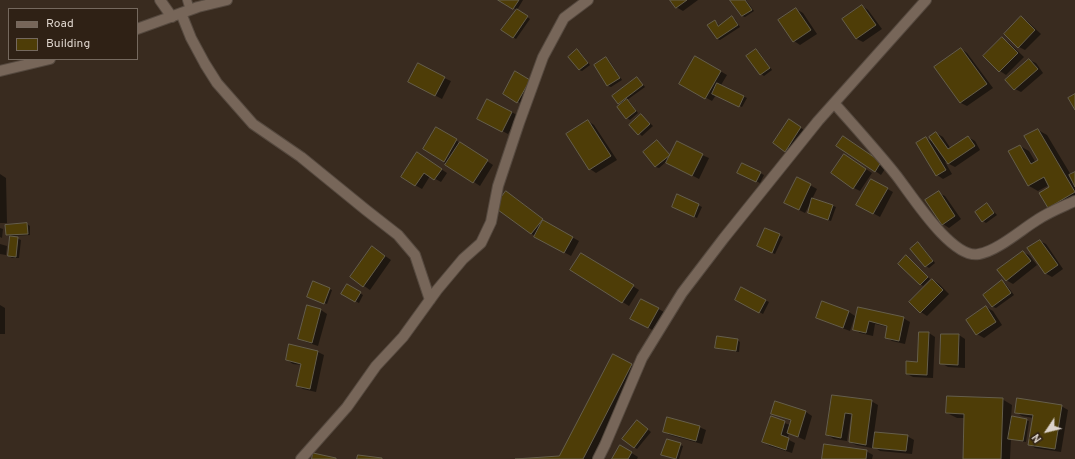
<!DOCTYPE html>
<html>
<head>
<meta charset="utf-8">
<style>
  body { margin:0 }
  #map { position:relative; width:1075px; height:459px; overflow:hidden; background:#392b1f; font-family:Overpass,sans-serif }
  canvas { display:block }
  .legend { position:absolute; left:8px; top:8px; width:130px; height:52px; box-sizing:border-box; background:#2f2115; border:1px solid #75695e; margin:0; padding:5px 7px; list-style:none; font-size:12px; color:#ddd4cc }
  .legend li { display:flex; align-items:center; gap:8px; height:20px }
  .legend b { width:20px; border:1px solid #75695e }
  .north { position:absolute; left:1027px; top:411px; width:40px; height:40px; -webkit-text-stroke:3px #2f2115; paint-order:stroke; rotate:235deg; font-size:11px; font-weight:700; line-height:16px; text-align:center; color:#ddd4cc }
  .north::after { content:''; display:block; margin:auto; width:14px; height:18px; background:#ddd4cc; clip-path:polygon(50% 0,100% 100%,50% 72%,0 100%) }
</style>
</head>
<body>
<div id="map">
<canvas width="1075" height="459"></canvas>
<ul class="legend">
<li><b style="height:5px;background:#776659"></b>Road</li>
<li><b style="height:11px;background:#4e3d07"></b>Building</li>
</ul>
<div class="north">N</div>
</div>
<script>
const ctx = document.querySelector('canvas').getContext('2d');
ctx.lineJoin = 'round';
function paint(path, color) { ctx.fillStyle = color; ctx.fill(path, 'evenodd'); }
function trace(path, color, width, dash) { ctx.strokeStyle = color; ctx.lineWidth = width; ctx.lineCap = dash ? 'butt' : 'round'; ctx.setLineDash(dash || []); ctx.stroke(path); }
paint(new Path2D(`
  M500 0H523L517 10 530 19 516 39 513 37 517 10Z
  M672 0H698L683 11 676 7Z
  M732 0H746L754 11 745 17 742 16Z
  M862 6 868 10 882 29 863 42 857 39 843 20Z
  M796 9 803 13 817 34 800 45 794 41Z
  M1021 17 1027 21 1041 34 1025 50 1019 47Z
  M732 18 735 19 740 27 720 40 717 39 715 21 720 26Z
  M1002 38 1008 42 1024 57 1006 75 1000 71 984 56Z
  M961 49 967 53 993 88 967 106 961 103 936 68Z
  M756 50 759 52 772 70 764 76 761 74Z
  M577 51 580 52 590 65 582 71 579 70Z
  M696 57 727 75 721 85 747 98 742 107 716 95 712 101 681 84Z
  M606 58 609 60 622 80 611 87 608 86 595 66Z
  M1029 60 1036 63 1043 73 1021 92 1015 89Z
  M516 73 536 84 524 105 504 94Z
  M444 78 451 81 442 99 415 85Z
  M637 78 645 87 627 100 630 102 638 113 630 120 627 118 621 105 619 103Z
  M512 112 518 116 508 134 485 122Z
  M641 115 653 126 642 136 630 125Z
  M588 121 594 125 617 160 596 173 590 169Z
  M795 124 807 132 792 154 774 143Z
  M1038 130 1047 135 1071 175 1075 173V202L1058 212 1049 207 1051 187 1049 185 1038 191 1029 186 1009 152 1020 146 1029 151 1036 163 1039 161Z
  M442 131 493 165 480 186 424 149Z
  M936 133 943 137 951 149 968 137 975 141 980 150 955 167 945 162 952 174 943 179 937 175 926 138 933 142Z
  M658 141 671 156 702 155 709 158 699 179 666 162 659 168 656 167 644 152Z
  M838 146 887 166 881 175Z
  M423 157 447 173 441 182 430 176 422 189 415 185Z
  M851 159 872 173 860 191 854 188Z
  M742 164 764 175 760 183 741 174Z
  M0 174 6 178 7 223H0Z
  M797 178 817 189 812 199 836 207 831 221 809 213 812 202H811L805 213 791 206Z
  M871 180 893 192 880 217 858 205Z
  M939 193 945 196 961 219 949 228 943 224Z
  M513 196 548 223V224L579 241 571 256 536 237 496 207Z
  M678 196 702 207 697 218 676 208Z
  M987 204 997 215 986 223 983 221Z
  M27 224 30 226V235L11 236 21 240 19 258H12L9 256 11 236 7 235Z
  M0 228 3 229 2 238 0 237Z
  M765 229 783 237 775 254 761 248Z
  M1040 241 1046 244 1063 269 1052 277 1045 273Z
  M918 243 921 245 935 263 929 268 926 266Z
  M0 244 7 246 6 255 0 254Z
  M378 251 391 260 370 290 351 277Z
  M1023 252 1029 255 1037 265 1013 284 1006 280Z
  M906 256 930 279 923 286 920 284Z
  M588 258 639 290 629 306 572 270Z
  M933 280 939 284 949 294 927 316 921 312Z
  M1002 282 1005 283 1014 295 996 308 993 307 984 295Z
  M347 286 363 295 359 303 342 294Z
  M742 288 769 302 763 314 736 299Z
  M329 289 332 290 327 304 311 298Z
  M642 300 664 312 654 331 632 318Z
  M822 303 849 312 855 316 850 331 824 321 817 317Z
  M0 305 5 308V334H0Z
  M986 307 993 311 1002 325 984 338 977 334 967 320Z
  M858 308 903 318 910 322 905 344 892 341 886 337 888 327 875 324 873 336 860 333 854 329Z
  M321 310 327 314 318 346 306 342 299 339Z
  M929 333 935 337 933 378 913 377 907 374 918 363Z
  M959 335 965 339V368L948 367 941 363Z
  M737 340 740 342 739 352 719 349 716 347Z
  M318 352 324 355 316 392 303 389 297 386 302 365 293 364 287 360Z
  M613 355 641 370 595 459H532L560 457Z
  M832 396 871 401 878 405 874 433 907 436 914 440 912 454 880 451 874 447 875 439H873L872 448 856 445 850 442 853 416H851L847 441 834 439 827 435Z
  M1002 399 1012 405 1011 417 1029 421 1026 442 1011 439 1010 459H964L965 418H957L947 413Z
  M776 402 806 412 812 416 805 440 789 433 787 439 795 443 792 453 770 446 763 442 771 418 790 425 791 421 772 413Z
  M1061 406 1068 410 1061 452 1035 448 1029 444 1033 418 1022 416 1016 412Z
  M640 423 651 432 637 449 634 447Z
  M699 427 706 430 702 444 670 435 664 432Z
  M667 440 683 446 679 459H675L666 456Z
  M620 446 638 457 637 459H613Z
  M866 451 873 455 872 459H823Z`), '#0007');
const building = new Path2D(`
  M498 0H519L513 9Z
  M670 0H687L676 8Z
  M730 0H745L752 10 742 16Z
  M862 5 876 25 856 39 842 19Z
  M796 8 811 30 793 42 778 20Z
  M517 9 528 16 513 38 501 30Z
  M732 16 738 25 717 39 707 25 715 20 718 26Z
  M1021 16 1035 30 1018 48 1004 34Z
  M1002 37 1018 53 999 72 983 56Z
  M961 48 987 84 960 103 934 67Z
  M577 49 588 63 579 70 568 57Z
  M756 49 770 68 760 75 746 56Z
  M695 56 721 71 705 99 679 84Z
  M606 57 620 78 607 86 594 65Z
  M1029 59 1038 69 1014 90 1005 80Z
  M418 63 445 77 435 96 408 82Z
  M515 71 530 80 517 103 503 94Z
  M637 77 643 85 618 104 612 96Z
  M717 83 744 96 739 107 712 94Z
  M1075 94V110L1068 98Z
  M487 99 512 112 502 132 477 119Z
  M627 99 636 111 626 119 617 107Z
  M641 114 650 124 638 135 629 125Z
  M789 119 801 127 785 152 773 143Z
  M588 120 611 156 589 170 566 134Z
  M436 127 457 139 444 162 423 149Z
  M1038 129 1075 192 1048 208 1039 193 1049 187 1044 177 1028 186 1008 151 1020 145 1031 164 1038 160 1024 136Z
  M936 132 948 149 968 136 975 146 948 164 929 137Z
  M843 136 881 162 875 172 836 146Z
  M926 137 946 170 936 176 916 143Z
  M657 140 670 155 655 167 643 152Z
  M677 141 703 154 692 176 666 163Z
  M460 142 488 160 473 183 445 165Z
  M417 152 442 169 434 180 424 173 415 186 401 177Z
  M844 154 866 169 853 189 831 173Z
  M742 163 761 172 756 182 737 173Z
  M1075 172V187L1069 175Z
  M797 177 811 184 799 210 784 203Z
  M871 179 888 188 873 214 856 205Z
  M506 191 543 219 531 234 494 207Z
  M939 191 955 216 942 225 925 200Z
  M677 194 699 204 694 217 672 207Z
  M812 198 833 205 828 220 808 213Z
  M987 203 994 213 982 222 975 212Z
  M543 220 573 237 564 253 534 237Z
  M27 223 28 234 6 235 5 225Z
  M765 228 780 234 772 253 757 246Z
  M10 236 18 237 16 257 8 256Z
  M1040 240 1058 265 1045 274 1027 248Z
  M918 242 933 261 925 267 910 249Z
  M372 246 385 256 363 287 350 277Z
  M1023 251 1031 261 1006 281 997 270Z
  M581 253 634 285 622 303 570 270Z
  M906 255 928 277 920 285 898 264Z
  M932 279 943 290 920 313 909 302Z
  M1002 280 1011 293 992 307 983 295Z
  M313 281 330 288 324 304 307 297Z
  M347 284 361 292 355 302 341 294Z
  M741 287 766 300 759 313 735 300Z
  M641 299 659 308 648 328 630 319Z
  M822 301 849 311 843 328 816 318Z
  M307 305 321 309 312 343 298 339Z
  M986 306 996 322 976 335 966 320Z
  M858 307 904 317 899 341 885 338 887 326 869 321 866 333 853 330Z
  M919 332H929L927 375 906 374V361L917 362Z
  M941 334H959L958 365 940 364Z
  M717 336 738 339 736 351 715 348Z
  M289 344 318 351 310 389 296 386 301 364 286 360Z
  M613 354 632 364 583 459H515L559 456Z
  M832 395 872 400 866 445 849 442 852 414 845 413 841 438 826 435Z
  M947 396 1003 398 1001 459H963L964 414 946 413Z
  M1017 398 1062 405 1055 449 1028 445 1033 415 1015 413Z
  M775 401 806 411 798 437 787 433 791 420 771 414Z
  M771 416 785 421 781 435 789 438 786 450 762 442Z
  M1012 416 1027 419 1023 441 1008 439Z
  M667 417 700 426 696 441 663 432Z
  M637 420 648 429 634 448 622 439Z
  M875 432 908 435 906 451 873 448Z
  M667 439 681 443 676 459 661 455Z
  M824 444 867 450 866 459H822Z
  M620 445 632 452 628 459H612Z
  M313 453 336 458V459H312Z
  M358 455 382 458V459H357Z`);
paint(building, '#4e3d07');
trace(building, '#655e4b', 1);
const service = new Path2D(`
  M187 0 190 10`);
const minor = new Path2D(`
  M160 0 172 17
  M181 13 191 38 205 64 217 83 253 124 301 157 366 210 398 235 415 255 430 300
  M137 29 198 7 227 0
  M0 71 50 59
  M834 103C855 127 876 150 896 175 911 194 952 260 979 254 997 251 1021 230 1037 220 1049 212 1062 207 1075 201
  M301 459 347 407 376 366 403 337 437 290 463 259 481 243 491 222 498 186 519 123 543 57 564 18 588 0
  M598 459 605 445 642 358 682 293 724 238 818 121 926 0`);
trace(service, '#55493f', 10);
trace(minor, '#55493f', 12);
trace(service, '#776659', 8);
trace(minor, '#776659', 10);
</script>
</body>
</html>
